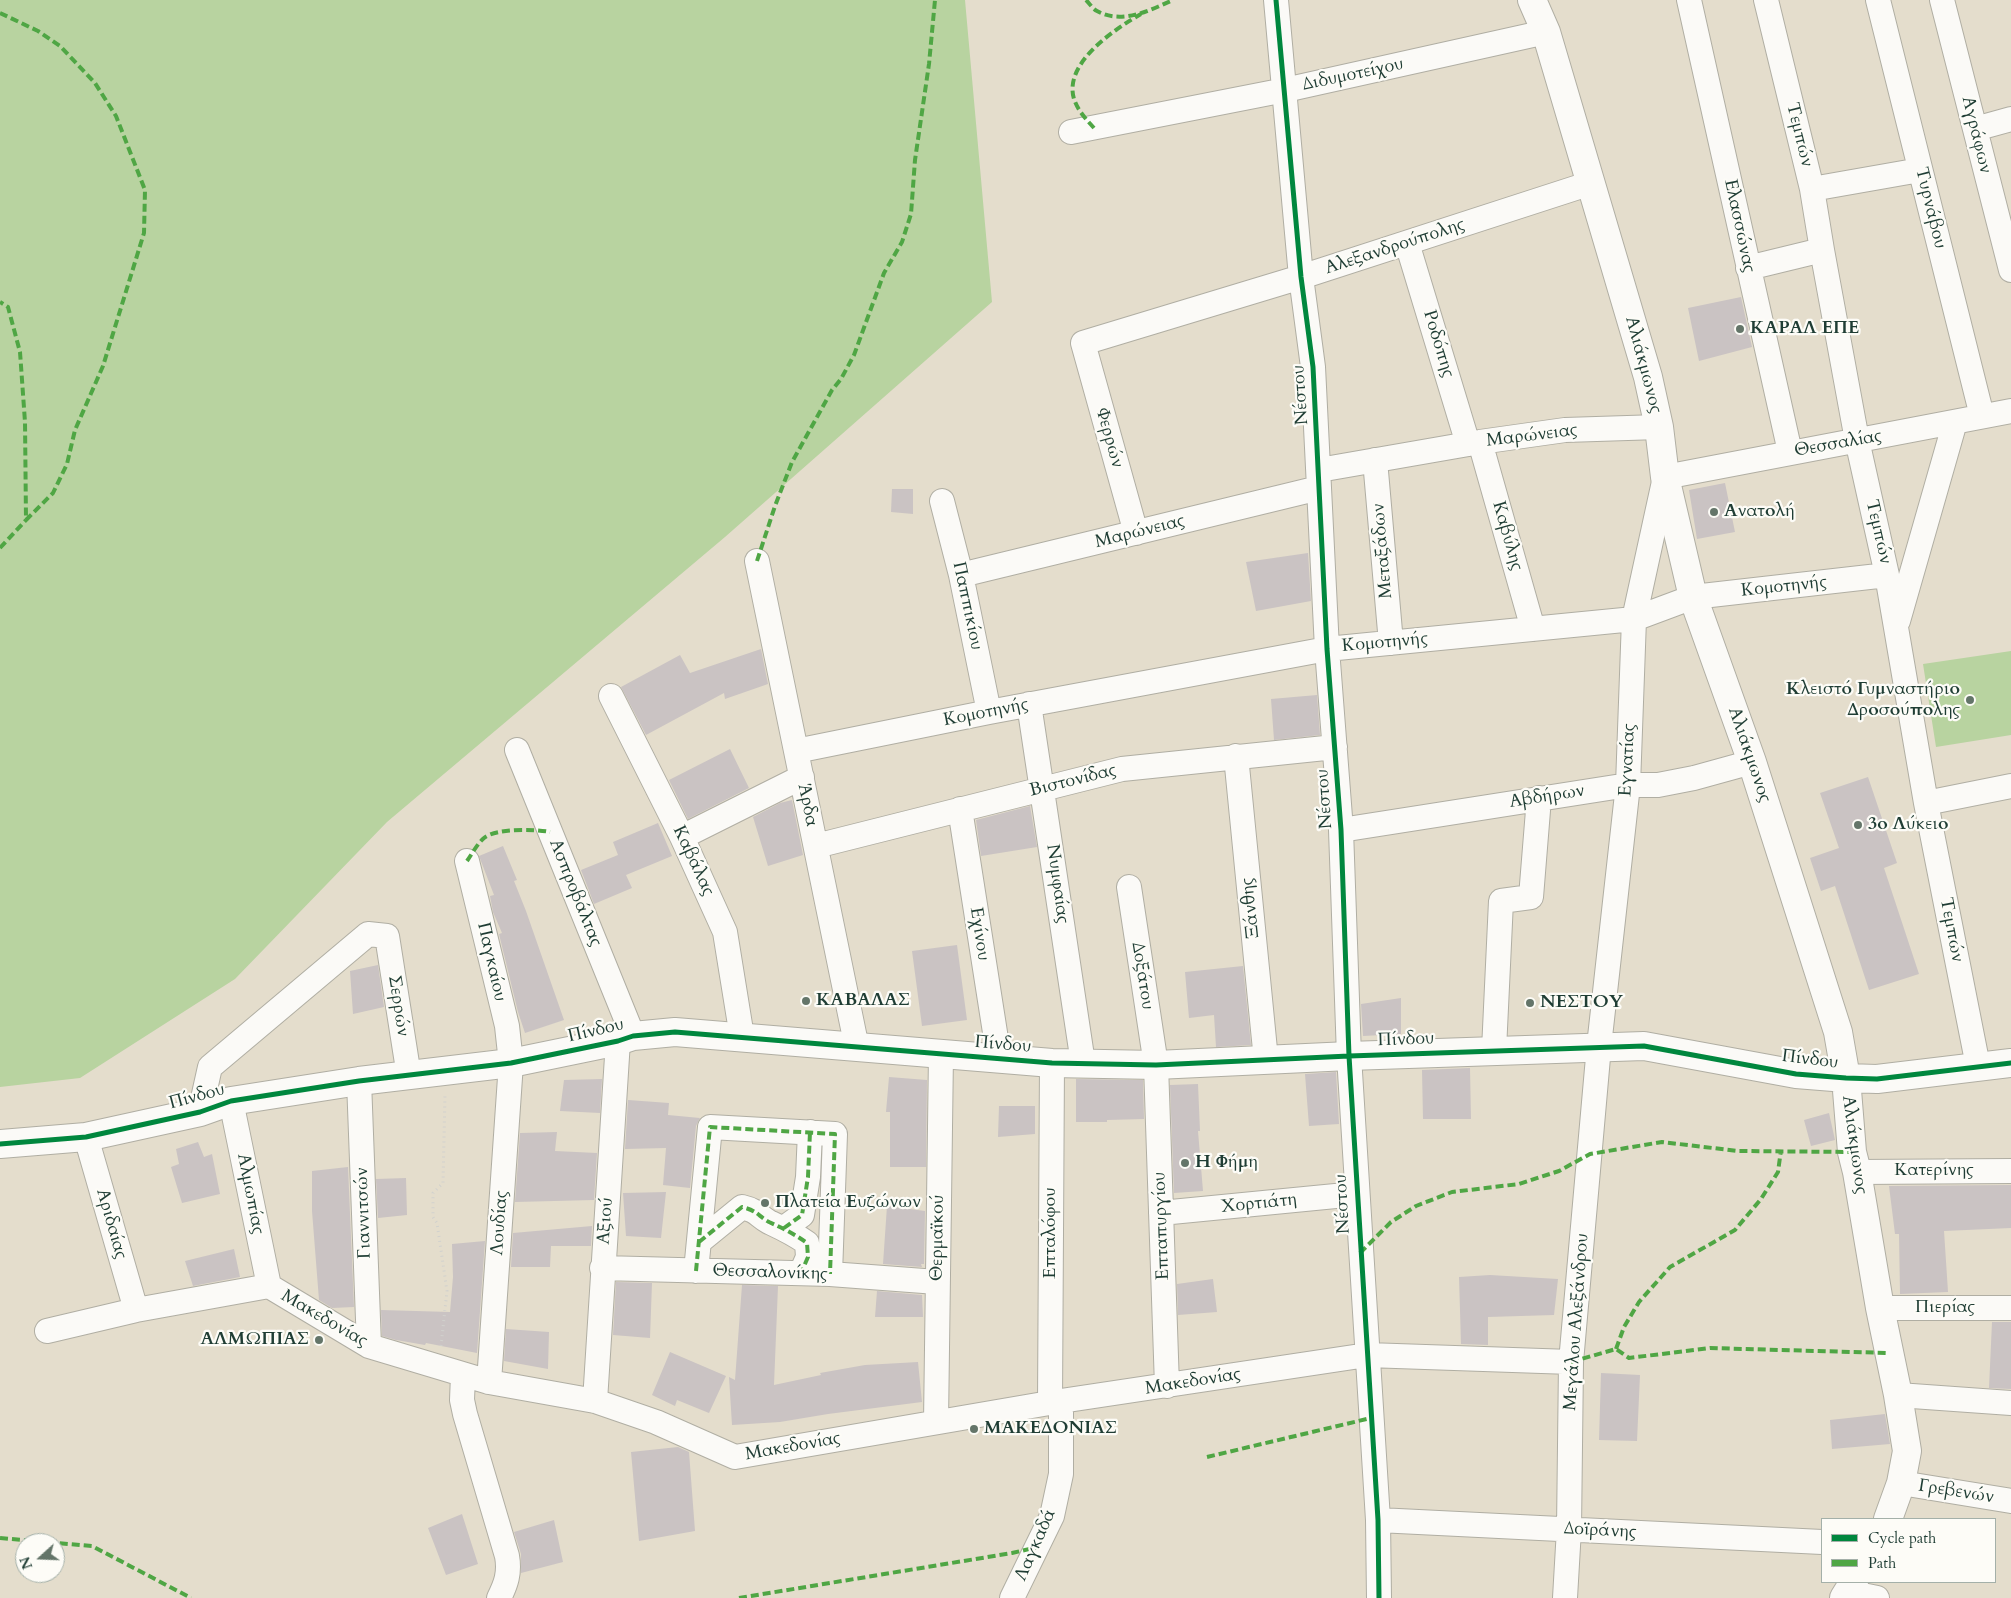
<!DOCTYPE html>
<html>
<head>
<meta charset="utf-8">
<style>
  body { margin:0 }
  #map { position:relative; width:2011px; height:1598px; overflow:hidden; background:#e4ddcc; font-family:Cardo,serif }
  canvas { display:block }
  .legend { position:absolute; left:1821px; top:1518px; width:175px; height:65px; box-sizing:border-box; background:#fdfcf7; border:1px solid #a4b0a9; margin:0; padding:6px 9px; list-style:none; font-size:15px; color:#1f3d34 }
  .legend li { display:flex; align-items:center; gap:10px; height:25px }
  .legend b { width:25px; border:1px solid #a4b0a9 }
  .north { position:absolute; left:15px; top:1533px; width:50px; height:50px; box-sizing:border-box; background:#fdfcf7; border:1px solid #a4b0a9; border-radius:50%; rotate:250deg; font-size:14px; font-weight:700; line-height:20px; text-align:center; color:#1f3d34 }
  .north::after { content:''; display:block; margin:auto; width:18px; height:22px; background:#647569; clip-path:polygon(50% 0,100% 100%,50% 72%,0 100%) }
</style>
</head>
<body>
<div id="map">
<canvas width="2011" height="1598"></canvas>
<ul class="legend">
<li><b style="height:6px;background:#00873e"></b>Cycle path</li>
<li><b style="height:6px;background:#4fa644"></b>Path</li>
</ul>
<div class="north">N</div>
</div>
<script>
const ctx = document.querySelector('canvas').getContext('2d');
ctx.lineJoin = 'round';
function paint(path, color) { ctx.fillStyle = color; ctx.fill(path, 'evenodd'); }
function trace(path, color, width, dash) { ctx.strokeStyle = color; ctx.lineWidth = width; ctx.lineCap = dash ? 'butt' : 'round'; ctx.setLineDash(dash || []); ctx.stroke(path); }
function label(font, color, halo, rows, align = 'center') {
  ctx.font = font + ' Cardo,serif'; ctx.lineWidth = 4.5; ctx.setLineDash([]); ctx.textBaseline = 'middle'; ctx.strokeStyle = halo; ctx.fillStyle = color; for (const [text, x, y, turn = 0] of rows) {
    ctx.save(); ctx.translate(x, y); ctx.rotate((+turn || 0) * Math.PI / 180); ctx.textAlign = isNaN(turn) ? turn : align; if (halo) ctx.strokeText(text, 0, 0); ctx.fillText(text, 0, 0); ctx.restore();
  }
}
paint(new Path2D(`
  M0 0H965L992 302 725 537 387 822 235 979 80 1078 0 1087Z
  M2011 651V735L1936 747 1923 664Z`), '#b8d3a0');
paint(new Path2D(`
  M1741 297 1752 347 1699 361 1688 308Z
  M1725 483 1735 532 1697 539 1689 490Z
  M892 489H913V514L891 512Z
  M1308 553 1311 601 1256 611 1246 562Z
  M761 649 768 684 725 699 724 693 646 735 621 687 680 655 690 673Z
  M1317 695 1320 735 1274 740 1271 699Z
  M730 749 749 788 688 819 669 780Z
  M1868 777 1897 863 1884 868 1919 974 1869 990 1835 886 1821 891 1810 858 1839 848 1820 793Z
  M792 800 803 855 768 866 753 817 780 803Z
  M1030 806 1037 847 981 856 976 820Z
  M658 823 672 856 626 875 632 888 594 904 581 870 618 855 613 842Z
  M503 846 517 880 514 881 526 911 564 1020 525 1033 518 1012 499 934 502 933 493 912 490 896 494 895 479 856Z
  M957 945 967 1020 922 1026 912 951Z
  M378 965 384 1007 353 1014 350 971Z
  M1243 966 1251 1045 1216 1047 1214 1015 1189 1018 1185 972Z
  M1401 998V1034L1363 1036 1361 1004Z
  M1470 1068 1471 1119H1423L1422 1070Z
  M1336 1072 1339 1124 1309 1126 1305 1074Z
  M889 1077 927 1080 926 1167H890V1112H886Z
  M602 1079 600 1113 560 1111 564 1080Z
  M1076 1079 1143 1080 1144 1119 1107 1120V1122H1076Z
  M1198 1084 1200 1131H1198L1203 1191 1174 1193 1170 1085Z
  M628 1100 669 1103 668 1115 700 1118 696 1126 690 1188 663 1185 666 1148 625 1149Z
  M999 1106H1035V1134L998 1137Z
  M1829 1113 1835 1140 1811 1146 1804 1120Z
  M557 1132 555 1151 597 1153 594 1200 515 1202 520 1133Z
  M198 1142 204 1157 212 1154 220 1194 182 1203 171 1167 179 1164 176 1149Z
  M348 1167 354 1307 332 1308 319 1300 312 1211V1171Z
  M406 1178 407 1215 378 1218 376 1179Z
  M2011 1185V1228L1944 1231 1948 1292 1900 1294 1899 1234H1895L1889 1186Z
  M666 1192 661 1238 626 1236 623 1193Z
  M887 1206 925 1211 924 1264H921L922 1267 883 1264Z
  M592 1226 591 1246H551L550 1267H511L513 1233Z
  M485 1241 477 1353 426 1343 425 1345 396 1340 382 1336 381 1310 450 1312 453 1277 452 1244Z
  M234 1249 240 1277 193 1286 185 1261Z
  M1490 1275 1558 1279 1554 1315 1488 1317V1345L1461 1344 1459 1277Z
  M1213 1279 1217 1312 1178 1315 1177 1284Z
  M616 1282 652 1283 650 1338 613 1335Z
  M742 1285 778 1286 774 1385 821 1375 820 1373 865 1365 918 1362 922 1402 828 1414 780 1422 732 1425 729 1377 735 1380Z
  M877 1291 922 1295 923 1317H875Z
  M1992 1322H2011V1389L1989 1388Z
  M506 1329 549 1332 548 1369 504 1361Z
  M670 1352 726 1376 709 1413 677 1400 675 1406 652 1395Z
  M1601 1373 1640 1375 1637 1441 1599 1440Z
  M1885 1414 1890 1444 1832 1449 1830 1420Z
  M678 1447 689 1452 695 1531 639 1541 631 1452Z
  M462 1514 478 1564 446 1575 428 1528Z
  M554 1520 563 1562 521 1573V1554L514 1532Z`), '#cac3c3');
const street = new Path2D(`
  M1276 0 1301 277 1313 367 1327 649 1341 830 1349 1056 1378 1520 1379 1598
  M1689 0 1790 452
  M1766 0 1812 189 1822 250 1857 440 1887 575 1926 803 1978 1066
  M1878 0 1982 416
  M1942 0 2011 270
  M1975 129 2011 119
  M1071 132 1285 90 1546 32
  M1812 189 1920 170
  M1407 243 1468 444
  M1748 268 1822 250
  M1480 442 1533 629
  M1375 460 1391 643
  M1319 470 1480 442 1565 430 1659 427
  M942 501 961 575 989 712
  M1136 533 1083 343 1301 277 1591 183
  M757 561 857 1048
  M961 575 1319 488
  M1898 621 1955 422
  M611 696 682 837 725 932 742 1037
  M1029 704 1083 1063
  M517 750 633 1036
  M796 751 989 712 1327 649 1634 619 1693 597 1887 575
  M1236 756 1266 1060
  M1926 803 2011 786
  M960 809 999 1058
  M1341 830 1628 785H1658L1694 778 1752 762
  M682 837 802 777
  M816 846 1122 769 1335 747
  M467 861 507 1026 511 1063 489 1382
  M1129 887 1156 1065 1167 1386
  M1494 1050 1501 901 1531 897 1539 798
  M359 1081 369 1346
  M231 1101 269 1286
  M200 1112 210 1067 368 934 387 936 409 1076
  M86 1137 136 1310
  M1857 1172 2011 1171
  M1161 1213 1356 1194
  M784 1228 802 1215 808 1177 810 1132
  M699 1242 742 1207C758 1211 757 1215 769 1222 784 1229 793 1233 807 1243L808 1257 801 1273
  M602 1268 830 1274 937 1282
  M696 1271 710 1127 835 1134 830 1274
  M1880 1308H2011
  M47 1331 136 1310 269 1286 369 1346 489 1382 595 1401 656 1422 735 1457 1061 1401 1367 1355 1571 1362
  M463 1375 462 1400 465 1414 507 1556C510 1573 506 1584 499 1598
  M1898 1395 2011 1403
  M595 1401 618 1041
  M1050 1403 1052 1063
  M936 1422 941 1054
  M1901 1483 2011 1501
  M1378 1520 1822 1542
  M1848 1592 1877 1598
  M1012 1598 1052 1516 1061 1474V1401
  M1565 1598 1569 1529 1571 1362 1599 1046 1628 785 1634 619 1665 477 2011 411`);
const secondary = new Path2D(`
  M1532 0 1546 32 1648 377 1659 427 1665 477 1693 597 1752 762 1838 1032 1846 1078 1852 1152 1857 1172 1880 1308 1898 1395 1907 1451 1901 1483 1888 1519
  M0 1144 86 1137 200 1112 231 1101 359 1081 511 1063 618 1041 633 1036 675 1032 1052 1063 1156 1065 1349 1056 1644 1046 1796 1074 1846 1078 1877 1079 2011 1063
  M1844 1598 1854 1582`);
trace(street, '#b0aea3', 26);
trace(secondary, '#b0aea3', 30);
trace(new Path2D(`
  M441 1346 447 1291 437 1223 433 1217V1193L443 1183 445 1094`), '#d1d1cd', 3, [1, 4]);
trace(street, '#fbfaf7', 24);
trace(secondary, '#fbfaf7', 28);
trace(new Path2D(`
  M1086 0C1089 3 1093 9 1097 11 1122 25 1150 10 1173 0
  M0 13 38 31 60 46 95 83 116 116 145 190 144 233 103 366 75 430 67 464 53 493 26 520 25 422 20 352 8 307 0 302
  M1094 128C1086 119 1078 111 1074 99 1063 63 1115 29 1141 14
  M0 548 26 520
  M757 561 775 506 792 462 832 390 841 379 854 355 884 273 902 242 911 214 915 160 929 64 935 0
  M467 861C472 854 477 844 484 838 496 828 535 829 550 832
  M784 1228 802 1215 808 1177 810 1132
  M699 1242 742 1207C758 1211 757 1215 769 1222 784 1229 793 1233 807 1243L808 1257 801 1273
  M1360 1253 1391 1222 1416 1206 1452 1192 1519 1184 1559 1171 1590 1154 1662 1142 1738 1151 1852 1152
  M696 1271 710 1127 835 1134 830 1274
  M1616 1349 1624 1327 1639 1302 1670 1267 1735 1230 1761 1199 1778 1172 1781 1150
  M1571 1362 1616 1349 1629 1358 1710 1348 1889 1353
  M1207 1457 1371 1418
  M0 1538 92 1546 191 1598
  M739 1598 1012 1553 1038 1547`), '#4fa644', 4, [8, 4]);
trace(new Path2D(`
  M1276 0 1301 277 1313 367 1327 649 1341 830 1349 1056 1378 1520 1379 1598
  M0 1144 86 1137 200 1112 231 1101 359 1081 511 1063 618 1041 633 1036 675 1032 1052 1063 1156 1065 1349 1056 1644 1046 1796 1074 1846 1078 1877 1079 2011 1063`), '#00873e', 5);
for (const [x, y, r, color] of [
  [1740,329,5,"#647569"],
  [1714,512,5,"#647569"],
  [1970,700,5,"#647569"],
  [1858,825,5,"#647569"],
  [806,1001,5,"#647569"],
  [1530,1003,5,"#647569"],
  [1185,1163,5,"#647569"],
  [765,1203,5,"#647569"],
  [319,1340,5,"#647569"],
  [974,1429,5,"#647569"]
]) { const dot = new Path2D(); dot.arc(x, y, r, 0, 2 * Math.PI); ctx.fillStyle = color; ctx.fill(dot); trace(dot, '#fdfcf7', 2); }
label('18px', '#1f3d34', '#fdfcf7', [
  ["Διδυμοτείχου",1353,75,-12],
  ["Τεμπών",1799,135,76],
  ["Αγράφων",1976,135,76],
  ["Τυρνάβου",1930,208,76],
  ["Ελασσώνας",1739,226,78],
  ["Αλεξανδρούπολης",1395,247,-18],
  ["Ροδόπης",1438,344,73],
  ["Αλιάκμωνος",1643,365,75],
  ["Νέστου",1301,395,-94],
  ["Μαρώνειας",1532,436,-7],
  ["Φερρών",1109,438,74],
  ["Θεσσαλίας",1838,444,-10],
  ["Μαρώνειας",1140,532,-14],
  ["Τεμπών",1878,532,77],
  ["Καβύλης",1507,536,74],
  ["Μεταξάδων",1383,551,-95],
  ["Κομοτηνής",1784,587,-6],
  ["Παππικίου",967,606,78],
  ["Κομοτηνής",1385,643,-5],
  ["Κομοτηνής",986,713,-11],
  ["Αλιάκμωνος",1749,755,71],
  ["Εγνατίας",1628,760,-87],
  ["Βιστονίδας",1073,781,-14],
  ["Αβδήρων",1547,797,-9],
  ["Νέστου",1325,799,-94],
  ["Άρδα",807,805,78],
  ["Καβάλας",693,861,65],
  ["Νυμφαίας",1057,884,82],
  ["Ασπροβάλτας",575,893,68],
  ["Ξάνθης",1251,908,-96],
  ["Τεμπών",1951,930,79],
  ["Εχίνου",979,934,81],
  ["Παγκαίου",491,962,77],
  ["Δοξάτου",1142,976,81],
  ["Σερρών",398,1006,81],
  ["Πίνδου",596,1031,-13],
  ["Πίνδου",1406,1040,-2],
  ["Πίνδου",1003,1045,5],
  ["Πίνδου",1810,1060,7],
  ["Πίνδου",197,1097,-15],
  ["Αλιάκμωνος",1854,1145,82],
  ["Κατερίνης",1934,1171],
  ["Αλμωπίας",250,1194,79],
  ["Χορτιάτη",1259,1204,-6],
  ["Νέστου",1343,1204,-93],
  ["Γιαννιτσών",364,1213,-92],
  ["Αξιού",606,1221,-86],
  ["Λουδίας",500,1223,-86],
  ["Αριδαίας",111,1224,74],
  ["Επταπυργίου",1162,1226,-92],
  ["Επταλόφου",1051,1233,-90],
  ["Θερμαϊκού",938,1238,-89],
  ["Θεσσαλονίκης",770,1273,2],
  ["Πιερίας",1945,1308],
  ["Μακεδονίας",324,1319,30],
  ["Μεγάλου Αλεξάνδρου",1577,1322,-86],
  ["Μακεδονίας",1193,1382,-9],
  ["Μακεδονίας",793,1447,-10],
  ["Γρεβενών",1956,1492,9],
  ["Δοϊράνης",1600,1531,3],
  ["Λαγκαδά",1036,1545,-66]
]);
label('bold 18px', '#1f3d34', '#fdfcf7', [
  ["ΚΑΡΑΛ ΕΠΕ",1750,329],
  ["Ανατολή",1724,512],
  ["Κλειστό Γυμναστήριο",1960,690,"right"],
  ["Δροσούπολης",1960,711,"right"],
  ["3ο Λύκειο",1868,825],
  ["ΚΑΒΑΛΑΣ",816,1001],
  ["ΝΕΣΤΟΥ",1540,1003],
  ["Η Φήμη",1195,1163],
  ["Πλατεία Ευζώνων",775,1203],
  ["ΑΛΜΩΠΙΑΣ",309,1340,"right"],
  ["ΜΑΚΕΔΟΝΙΑΣ",984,1429]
], 'left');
</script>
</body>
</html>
